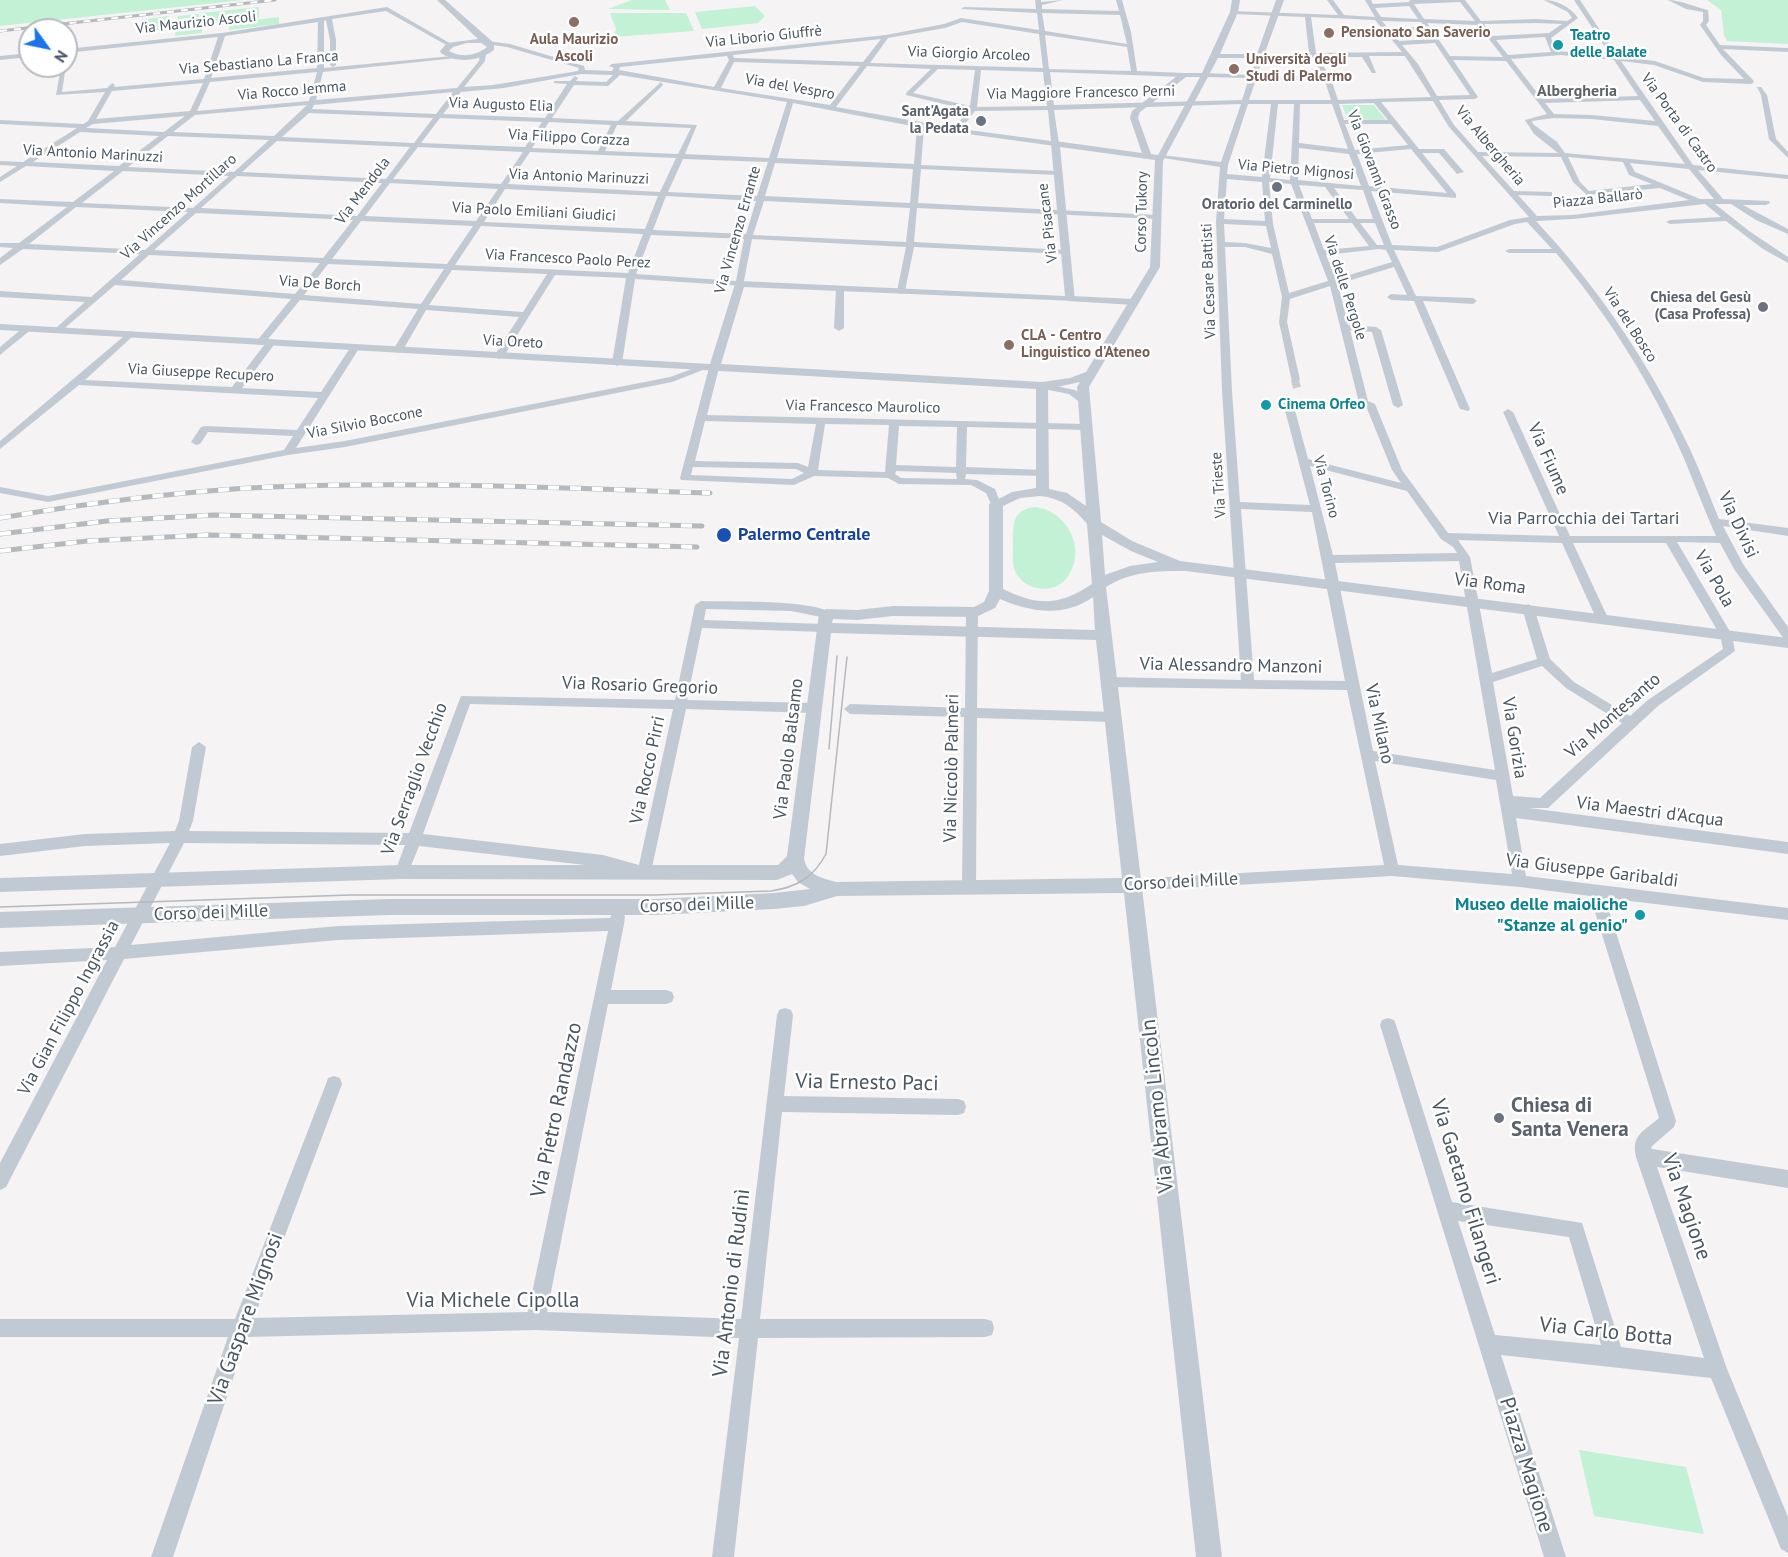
<!DOCTYPE html>
<html>
<head>
<meta charset="utf-8">
<style>
  body { margin:0 }
  #map { position:relative; width:1788px; height:1557px; overflow:hidden; background:#f5f3f3; font-family:"PT Sans",sans-serif }
  canvas { display:block }
  .north { position:absolute; left:18px; top:18px; width:60px; height:60px; box-sizing:border-box; background:#fff; border:2px solid #b7bbc0; border-radius:50%; rotate:123deg; font-size:16px; font-weight:700; line-height:24px; text-align:center; color:#4a5661 }
  .north::after { content:''; display:block; margin:auto; width:21px; height:27px; background:#1a73e8; clip-path:polygon(50% 0,100% 100%,50% 72%,0 100%) }
</style>
</head>
<body>
<div id="map">
<canvas width="1788" height="1557"></canvas>
<div class="north">N</div>
</div>
<script>
const ctx = document.querySelector('canvas').getContext('2d');
ctx.lineJoin = 'round';
function paint(path, color) { ctx.fillStyle = color; ctx.fill(path, 'evenodd'); }
function trace(path, color, width, dash) { ctx.strokeStyle = color; ctx.lineWidth = width; ctx.lineCap = dash ? 'butt' : 'round'; ctx.setLineDash(dash || []); ctx.stroke(path); }
function label(font, color, halo, rows, align = 'center') {
  ctx.font = font + ' "PT Sans",sans-serif'; ctx.lineWidth = 5; ctx.setLineDash([]); ctx.textBaseline = 'middle'; ctx.strokeStyle = halo; ctx.fillStyle = color; for (const [text, x, y, turn = 0] of rows) {
    ctx.save(); ctx.translate(x, y); ctx.rotate((+turn || 0) * Math.PI / 180); ctx.textAlign = isNaN(turn) ? turn : align; if (halo) ctx.strokeText(text, 0, 0); ctx.fillText(text, 0, 0); ctx.restore();
  }
}
paint(new Path2D(`
  M0 0H243L0 26Z
  M632 0H665L670 10 608 9Z
  M1707 0H1788V44L1727 41 1724 35 1721 10Z
  M755 6 765 16 758 23 702 29 695 12Z
  M259 7V18L200 25 201 13Z
  M610 13H686L694 31 613 37 616 29Z
  M199 14V28H202V33L175 36 178 16Z
  M169 16 168 29 139 33 141 20Z
  M279 17V24L229 30V23Z
  M1342 105H1374L1386 120H1348Z
  M1035 507C1069 511 1089 553 1065 580 1051 595 1023 590 1015 571 1012 564 1013 555 1013 548 1013 528 1010 510 1035 507Z
  M1579 1450 1686 1467 1704 1534 1594 1516Z`), '#c3f1d5');
trace(new Path2D(`
  M1295 380 1298 392`), '#caccce', 8, [8, 4.5]);
paint(new Path2D(`
  M1035 0H1041V2L1063 0 1042 5V9L1119 11 1116 0H1122L1131 32 1137 71 1184 73 1187 75 1184 77 1050 72 1054 105 1242 100 1249 78 1205 77 1202 75 1205 73 1251 75 1258 55 1309 53 1305 17 1234 14 1232 11 1338 15 1327 0H1333L1344 15 1375 17 1365 0H1371L1373 4 1409 2 1410 0H1465L1481 21 1536 19 1567 21 1572 18 1568 12 1544 0C1557 0 1570 7 1578 18L1551 38 1557 51 1611 56 1574 0H1580L1618 57 1655 61 1704 78 1744 79 1721 55 1700 25 1703 21V12L1686 9 1668 0C1680 0 1695 7 1708 10L1709 21 1706 25 1720 45 1788 48V52L1723 49 1753 80 1754 82 1751 84 1703 82 1654 65 1621 61 1693 165 1788 175V179L1698 170 1723 199 1769 201 1770 203 1766 205H1743L1788 229V234L1756 220 1731 204H1715L1749 231 1788 257V263L1763 249 1726 221 1670 224 1666 222 1670 220 1721 217 1705 204 1573 219 1536 221C1596 285 1647 360 1685 439 1698 465 1708 492 1719 519L1788 528V536L1723 526 1743 564 1788 627V640L1784 639 1734 569 1720 543 1677 542 1732 635 1735 651 1658 706 1548 808H1529L1788 842V854L1516 818 1526 876 1788 908V920L1605 898 1676 1121 1674 1127 1651 1147 1652 1149 1788 1170V1188L1657 1167 1727 1369 1788 1517V1553L1781 1549 1711 1378 1501 1355 1566 1557H1544L1380 1025 1382 1020 1388 1018 1394 1020 1396 1025 1452 1202 1582 1223 1621 1347 1704 1358 1636 1157C1631 1135 1643 1132 1659 1118L1590 896 1520 887 1392 876 1133 891 1128 889 1126 885 1128 881 1133 879 1384 865 1347 690 1109 687 1103 682 1109 677 1241 680 1222 391 1216 221 1220 167 1157 157 1161 155 1221 162 1241 104 1054 110 1059 144 1055 146 924 128 921 165 1057 171 1061 173 1057 175 921 169 918 203 1157 215 1161 217 1157 219 917 208 914 242 1066 250 1070 252 1066 254 914 247 905 291 901 294 897 291 906 247 752 239 743 286 635 279 622 363 617 366 612 363 626 278 555 275 504 356 499 359 494 356 519 317 426 310 403 350 398 353 393 350 418 309 300 300 264 344 261 345 256 342 291 299 115 285 59 333 56 332V328L85 302 0 297V291L91 297 140 254 23 249 0 265V258L13 248 0 247V243H19L67 207 0 203V199L73 202 114 171 26 166 0 182V177L17 166 0 165V161L23 162 77 128 0 124V120L83 124 88 121 105 92 56 95 61 66 66 65 62 92 107 88 112 83 115 85 114 87 204 79 218 37 66 53V49L222 33 387 7 453 45 448 46 386 11 332 19 336 40V65L333 67 330 65V40L326 20 324 21V68L463 55 466 57 323 72 316 100 457 88 479 61 480 54 483 52 486 54 485 61 464 87 493 85 578 71 579 68 507 47 485 44 487 41 510 44 584 66 585 70 612 71 614 68 609 66 612 64 886 35 944 24 961 18 1039 30 1037 13 961 9 964 7 1036 9ZM1460 2 1475 21 1424 19 1414 4ZM1409 6 1418 19 1381 17 1375 8ZM1042 13 1120 15 1127 44 1045 31ZM1311 17 1375 20 1402 52 1316 53ZM1382 21 1421 22 1424 27 1388 28ZM318 22 317 68 211 78 225 36ZM962 22 1039 34 1043 68 870 63 888 38 945 28ZM1427 23 1478 25 1503 57 1450 56ZM1536 23 1562 24 1549 33 1493 36 1484 24ZM1426 31 1432 39 1399 41 1391 32ZM1045 35 1127 47 1131 71 1049 69ZM1545 37 1551 52 1508 55 1496 40ZM881 39 863 62 734 58 733 55ZM1435 43 1470 95 1437 96 1418 64 1402 45ZM1561 55 1614 60 1638 96 1542 99 1511 59ZM727 56 729 60 714 87 619 70 620 67ZM1369 56H1405L1431 97 1338 100 1331 79 1318 57H1362L1372 73H1376ZM1312 57 1323 77 1257 75 1263 58ZM1453 60 1506 61 1547 114 1525 120 1534 134 1558 153 1478 152 1454 125 1439 100 1475 99 1478 97ZM734 62 860 66 830 105 721 88ZM867 66 931 69 906 93V95L969 110 954 128 836 107ZM938 69 975 70 970 106 913 93ZM981 70 1043 72 1047 106 977 107ZM317 72 309 101 197 111 210 82ZM581 74 613 75 606 82 576 81 578 78 575 76 570 81H554V83L567 84 545 118 443 114 461 92 504 88ZM620 75 787 102 769 158 685 154 697 125 626 121 663 85 661 82 618 121 552 118 574 85 608 86ZM1256 79 1325 81 1331 100H1249ZM203 83 190 111 96 119 112 91ZM453 92 436 114 312 109 314 105ZM1640 100 1655 121 1592 115 1554 114 1545 103ZM1433 101 1449 127 1529 217 1510 220 1437 247 1392 245 1371 191 1456 198V194L1422 153H1439L1457 174 1464 172 1444 149H1419L1381 102ZM793 103 917 127 914 164 777 158ZM1374 103 1388 120H1344L1339 104ZM1248 104H1271L1262 177 1227 174 1228 165ZM1278 104H1294L1290 180 1270 178ZM1300 104H1332L1348 149 1299 143ZM307 105 274 136 173 132 195 115ZM1048 110 1051 141 961 129 975 111ZM309 113 433 118 414 143 282 137ZM185 116 164 132 86 128 93 124ZM440 118 542 122 525 147 421 143ZM1554 118 1592 119 1658 126 1685 164 1565 153 1557 142 1533 124 1532 121ZM549 122 611 125 598 151 532 148ZM1345 124H1391L1408 145 1355 150ZM617 125 691 128 678 154 605 151ZM80 132 159 136 119 166 33 162ZM168 136 269 140 234 172 128 167ZM277 141 410 147 386 179 242 172ZM418 147 523 152 501 184 393 179ZM1299 148 1349 154 1361 186 1298 180ZM1411 149 1447 193 1369 186 1357 154ZM530 152 676 158 660 192 508 184ZM1482 156 1561 157 1573 182 1587 195 1660 188 1689 200 1573 215 1537 216 1518 195 1549 196H1552V192L1514 191ZM1568 157 1623 162 1629 175 1652 184 1589 191 1580 182ZM683 159 768 162 757 196 668 192ZM775 163 913 169 910 203 765 196ZM1630 163 1689 169 1714 199H1700L1635 172ZM123 171 229 176 193 208 82 203ZM237 176 382 183 357 216 201 208ZM1227 179 1262 182 1265 221 1224 219ZM1269 182 1291 184 1328 281 1289 293 1273 224ZM390 183 498 189 476 221 365 216ZM1299 185 1325 187 1349 219H1312ZM1334 188 1363 190 1373 219H1357ZM505 189 658 196 645 229 484 222ZM666 196 756 201 746 234 653 230ZM764 201 910 208 906 242 753 235ZM76 207 188 212 145 250 29 244ZM196 213 353 220 323 258 154 250ZM361 221 473 226 447 264 332 259ZM1527 222 1552 249H1509L1505 251 1509 253H1556C1604 310 1646 375 1677 443 1691 473 1702 505 1716 536H1570L1513 412 1508 409 1503 412 1559 536 1448 533 1402 470 1375 404 1368 401 1350 330 1372 332 1393 405 1398 408 1403 405 1381 330 1376 327 1348 325 1338 284 1394 267 1407 295 1391 294 1387 297 1391 300 1414 301 1460 409 1468 411 1470 409 1423 301 1473 304 1477 301 1473 298 1416 296 1394 250 1438 252 1515 224ZM1314 223H1352L1369 246 1324 250ZM1360 223H1375L1384 245H1377ZM1224 224 1266 226 1271 248 1245 243 1225 242ZM481 226 643 234 628 273 455 265ZM651 235 744 239 736 281 636 274ZM1225 247H1245L1272 254 1282 297 1279 322 1292 382 1300 380 1287 322 1290 299 1330 286 1359 403 1366 406 1392 470 1401 483 1308 459 1292 399 1287 396 1282 399 1310 505 1240 502 1232 391ZM1379 249 1386 250 1392 262 1336 279 1326 255ZM149 255 320 263 295 294 121 280ZM328 264 444 269 421 304 304 295ZM452 270 547 274 523 312 429 305ZM1310 466 1407 491 1441 539 1453 547 1457 553 1333 555ZM1241 509 1312 512 1345 681 1254 680ZM1458 540 1562 543 1596 618 1602 622 1608 618 1573 543H1666L1720 635 1723 649 1648 700 1630 716 1574 682 1550 659 1534 608 1528 604 1522 608 1537 659 1492 673 1470 557ZM1459 561 1495 770 1373 751 1335 563ZM1542 666 1566 688 1622 723 1540 798 1513 796 1493 682ZM1375 761 1496 780 1512 874 1398 865ZM1458 1221 1569 1237 1601 1345 1495 1335Z
  M30 53V57L0 60V56Z
  M1757 87H1761L1767 95 1776 139 1788 152V158L1769 139 1761 95Z
  M840 286 844 289V328L839 331 834 328 836 289Z
  M1071 296 1134 299 1138 302 1134 305 1068 301V297Z
  M25 326 33 328 0 355V347Z
  M130 331 133 332V336L85 380 232 387 268 340 271 339 276 342 242 388 321 392 352 345H358L360 347 296 448 345 441 670 377 703 365 708 368 672 382 345 447 288 455 48 502 0 493V487L48 496 284 450 293 436 208 432 200 444 196 445 191 442 201 427 205 426 297 430 318 398 79 385 0 449V441Z
  M714 365 719 368 707 415 1086 424 1091 427 1086 430 967 427 966 467 1043 470 1048 473 1043 476 966 474 965 479 977 480 995 489 1001 504 996 507 991 504 986 493 971 485 899 484 888 478 814 476 794 485 681 480 680 478C690 441 699 405 709 368ZM705 421 816 424 808 467 798 463 695 461ZM825 424 889 425 885 472 818 470ZM899 426 957 427 956 467 896 465ZM693 467 796 469 804 473 792 479 691 475ZM896 471 956 473 957 479 901 478 895 474Z
  M1042 383 1075 390 1090 402 1082 404 1069 394 1039 388V384Z
  M701 601C725 602 817 599 832 614L826 618 791 611 706 609 704 620 824 624 830 628 824 632 702 628 687 700 814 703 820 708 814 713 686 709 650 877 645 879 603 867 419 846 407 876 402 878 397 876 395 872 405 845 184 843 131 945 338 926 610 918 613 912 618 911 623 912 625 917 624 924 611 990H666L672 992 674 997 672 1002 666 1004H608L547 1312 741 1319 777 1015 779 1010 785 1008 791 1010 793 1015 784 1096 958 1099 964 1101 966 1107 964 1113 958 1115 782 1112 760 1319H985L992 1321 994 1328 992 1335 985 1337 758 1338 734 1557H712L739 1338 536 1330 247 1337 173 1557H151L228 1337H0V1319H235L326 1084 328 1078 334 1076 340 1078 342 1084 254 1318 528 1312 608 931 338 940 124 959 6 1187 0 1190V1163L107 960 0 966V952L115 947 170 843 85 846 0 856V844L85 834 175 831 179 821 192 747 199 742 206 747 193 821 189 831 409 833 461 696 675 700 695 605ZM470 704 673 709 639 865 603 855 423 834Z
  M972 609 978 613 977 708 1113 712 1119 717 1113 722 977 718 976 887 974 891 969 893 964 891 962 887 964 717 850 714 844 709 850 704 965 708 966 613Z`), '#c1cad2');
paint(new Path2D(`
  M437 0H445L494 43V50C479 61 457 64 441 53L440 51 447 43 478 39ZM467 43H481L487 47C476 56 461 58 449 51L453 47Z
  M1232 0H1240L1238 12 1220 54H1257L1276 0H1284L1263 58H1218L1163 161 1160 267 1089 387 1101 522 1132 541 1180 561 1788 638V648L1186 571C1158 571 1131 571 1106 587L1222 1557H1196L1124 893 837 896 804 906 774 909 655 915H389L0 928V912L389 899H655L774 893 810 889 798 882 792 874 777 880 402 879 0 892V878L402 865H778L787 856 819 614 826 609 857 610 893 606 974 607 984 602 989 591V504L1012 492 1036 488V389L0 330V324L710 364 735 284 740 281 1065 296 1051 144 1055 141 1142 153 1130 118 1132 111 1181 73H1202L1230 12ZM1186 77H1200L1158 155 1151 154 1138 118 1140 112ZM1060 147 1155 160 1150 267 1086 372 1070 378 1042 382 721 364 744 287 1075 301ZM1080 382 1077 387 1086 506 1067 493 1049 489 1048 389ZM1040 496C1061 498 1074 508 1087 524L1092 584C1060 606 1037 606 1003 589V506L1020 498ZM1102 535 1131 551 1158 562 1130 566 1105 575ZM1093 597 1095 630 832 623 833 619 857 620 893 616 976 617 995 608 1000 599C1030 612 1064 618 1093 597ZM831 633 1096 640 1122 878 836 882C822 878 807 875 804 859Z`), '#c1cad2');
trace(new Path2D(`
  M829 749 837 656
  M0 907 350 895H654L771 891C797 887 813 878 826 854L847 657`), '#b5b8bd', 1.5);
const railFar1 = new Path2D(`
  M0 31 275 0`);
const rail = new Path2D(`
  M0 518C89 503 180 491 270 487 417 481 563 488 710 493
  M0 534 107 521 213 515 702 526
  M0 551 87 541 208 535 697 547`);
trace(railFar1, '#b5b8bd', 3);
trace(rail, '#b5b8bd', 5);
trace(railFar1, '#fff', 2, [7]);
trace(rail, '#fff', 4, [11]);
for (const [x, y, r, color] of [
  [574,22,6,"#8d6e63"],
  [1329,33,6,"#8d6e63"],
  [1558,45,6,"#0f9aa8"],
  [1234,69,6,"#8d6e63"],
  [981,121,6,"#6b7280"],
  [1277,187,6,"#6b7280"],
  [1763,307,6,"#6b7280"],
  [1009,345,6,"#8d6e63"],
  [1266,405,6,"#0f9aa8"],
  [724,535,8,"#1a4fb4"],
  [1640,915,6,"#0f9aa8"],
  [1499,1118,6,"#6b7280"]
]) { const dot = new Path2D(); dot.arc(x, y, r, 0, 2 * Math.PI); ctx.fillStyle = color; ctx.fill(dot); trace(dot, '#fff', 2); }
label('15px', '#4a5661', '#fff', [
  ["Via Maurizio Ascoli",196,23,-6],
  ["Via Liborio Giuffrè",764,37,-6],
  ["Via Giorgio Arcoleo",969,54,2],
  ["Via Sebastiano La Franca",259,63,-5],
  ["Via del Vespro",790,87,10],
  ["Via Rocco Jemma",292,91,-5],
  ["Via Maggiore Francesco Perni",1081,93,-1],
  ["Via Augusto Elia",501,105,2],
  ["Via Porta di Castro",1679,123,54],
  ["Via Filippo Corazza",569,138,3],
  ["Via Albergheria",1490,146,50],
  ["Via Antonio Marinuzzi",93,154,3],
  ["Via Pietro Mignosi",1296,170,5],
  ["Via Giovanni Grasso",1374,170,69],
  ["Via Antonio Marinuzzi",579,177,2],
  ["Via Mendola",363,191,-53],
  ["Piazza Ballarò",1598,199,-6],
  ["Via Vincenzo Mortillaro",179,207,-42],
  ["Via Paolo Emiliani Giudici",534,212,3],
  ["Corso Tukory",1142,212,-89],
  ["Via Pisacane",1048,223,-97],
  ["Via Vincenzo Errante",738,230,-74],
  ["Via Francesco Paolo Perez",568,259,3],
  ["Via Cesare Battisti",1209,281,-92],
  ["Via De Borch",320,284,4],
  ["Via delle Pergole",1345,288,72],
  ["Via del Bosco",1630,325,57],
  ["Via Oreto",513,342,3],
  ["Via Giuseppe Recupero",201,373,3],
  ["Via Francesco Maurolico",863,407,1],
  ["Via Silvio Boccone",365,423,-11],
  ["Via Trieste",1219,485,-94],
  ["Via Torino",1326,487,75]
]);
label('bold 15px', '#785e54', '#fff', [
  ["Pensionato San Saverio",1341,33],
  ["Aula Maurizio",574,40,"center"],
  ["Ascoli",574,57,"center"],
  ["Università degli",1246,60],
  ["Studi di Palermo",1246,77],
  ["CLA - Centro",1021,336],
  ["Linguistico d'Ateneo",1021,353]
], 'left');
label('bold 15px', '#0d838f', '#fff', [
  ["Teatro",1570,36],
  ["delle Balate",1570,53],
  ["Cinema Orfeo",1278,405]
], 'left');
label('bold 15px', '#5b616d', '#fff', [
  ["Sant'Agata",969,112],
  ["la Pedata",969,129],
  ["Oratorio del Carminello",1277,205,"center"],
  ["Chiesa del Gesù",1751,298],
  ["(Casa Professa)",1751,315]
], 'right');
label('bold 16px', '#5f6368', '#fff', [
  ["Albergheria",1577,91]
]);
label('18px', '#4a5661', '#fff', [
  ["Via Fiume",1548,459,66],
  ["Via Parrocchia dei Tartari",1584,519],
  ["Via Divisi",1738,525,65],
  ["Via Pola",1714,579,60],
  ["Via Roma",1490,584,7],
  ["Via Alessandro Manzoni",1231,666,1],
  ["Via Rosario Gregorio",640,686,2],
  ["Via Montesanto",1613,716,-41],
  ["Via Milano",1379,724,78],
  ["Via Gorizia",1514,738,81],
  ["Via Paolo Balsamo",789,749,-83],
  ["Via Niccolò Palmeri",952,768,-89],
  ["Via Rocco Pirri",648,770,-78],
  ["Via Serraglio Vecchio",415,779,-70],
  ["Via Maestri d'Acqua",1650,812,7],
  ["Via Giuseppe Garibaldi",1592,871,7],
  ["Corso dei Mille",1181,882,-3],
  ["Corso dei Mille",697,905,-2],
  ["Corso dei Mille",211,913,-2],
  ["Via Gian Filippo Ingrassia",69,1008,-62]
]);
label('bold 18px', '#164399', '#fff', [
  ["Palermo Centrale",738,535]
], 'left');
label('bold 18px', '#0d838f', '#fff', [
  ["Museo delle maioliche",1628,905],
  ["\"Stanze al genio\"",1628,926]
], 'right');
label('21px', '#4a5661', '#fff', [
  ["Via Ernesto Paci",867,1083,1],
  ["Via Abramo Lincoln",1158,1106,-96],
  ["Via Pietro Randazzo",557,1110,-78],
  ["Via Gaetano Filangeri",1465,1192,73],
  ["Via Magione",1686,1207,71],
  ["Via Antonio di Rudinì",732,1283,-83],
  ["Via Michele Cipolla",493,1301],
  ["Via Gaspare Mignosi",246,1319,-70],
  ["Via Carlo Botta",1606,1332,6],
  ["Piazza Magione",1526,1465,73]
]);
label('bold 21px', '#5b616d', '#fff', [
  ["Chiesa di",1511,1106],
  ["Santa Venera",1511,1130]
], 'left');
</script>
</body>
</html>
